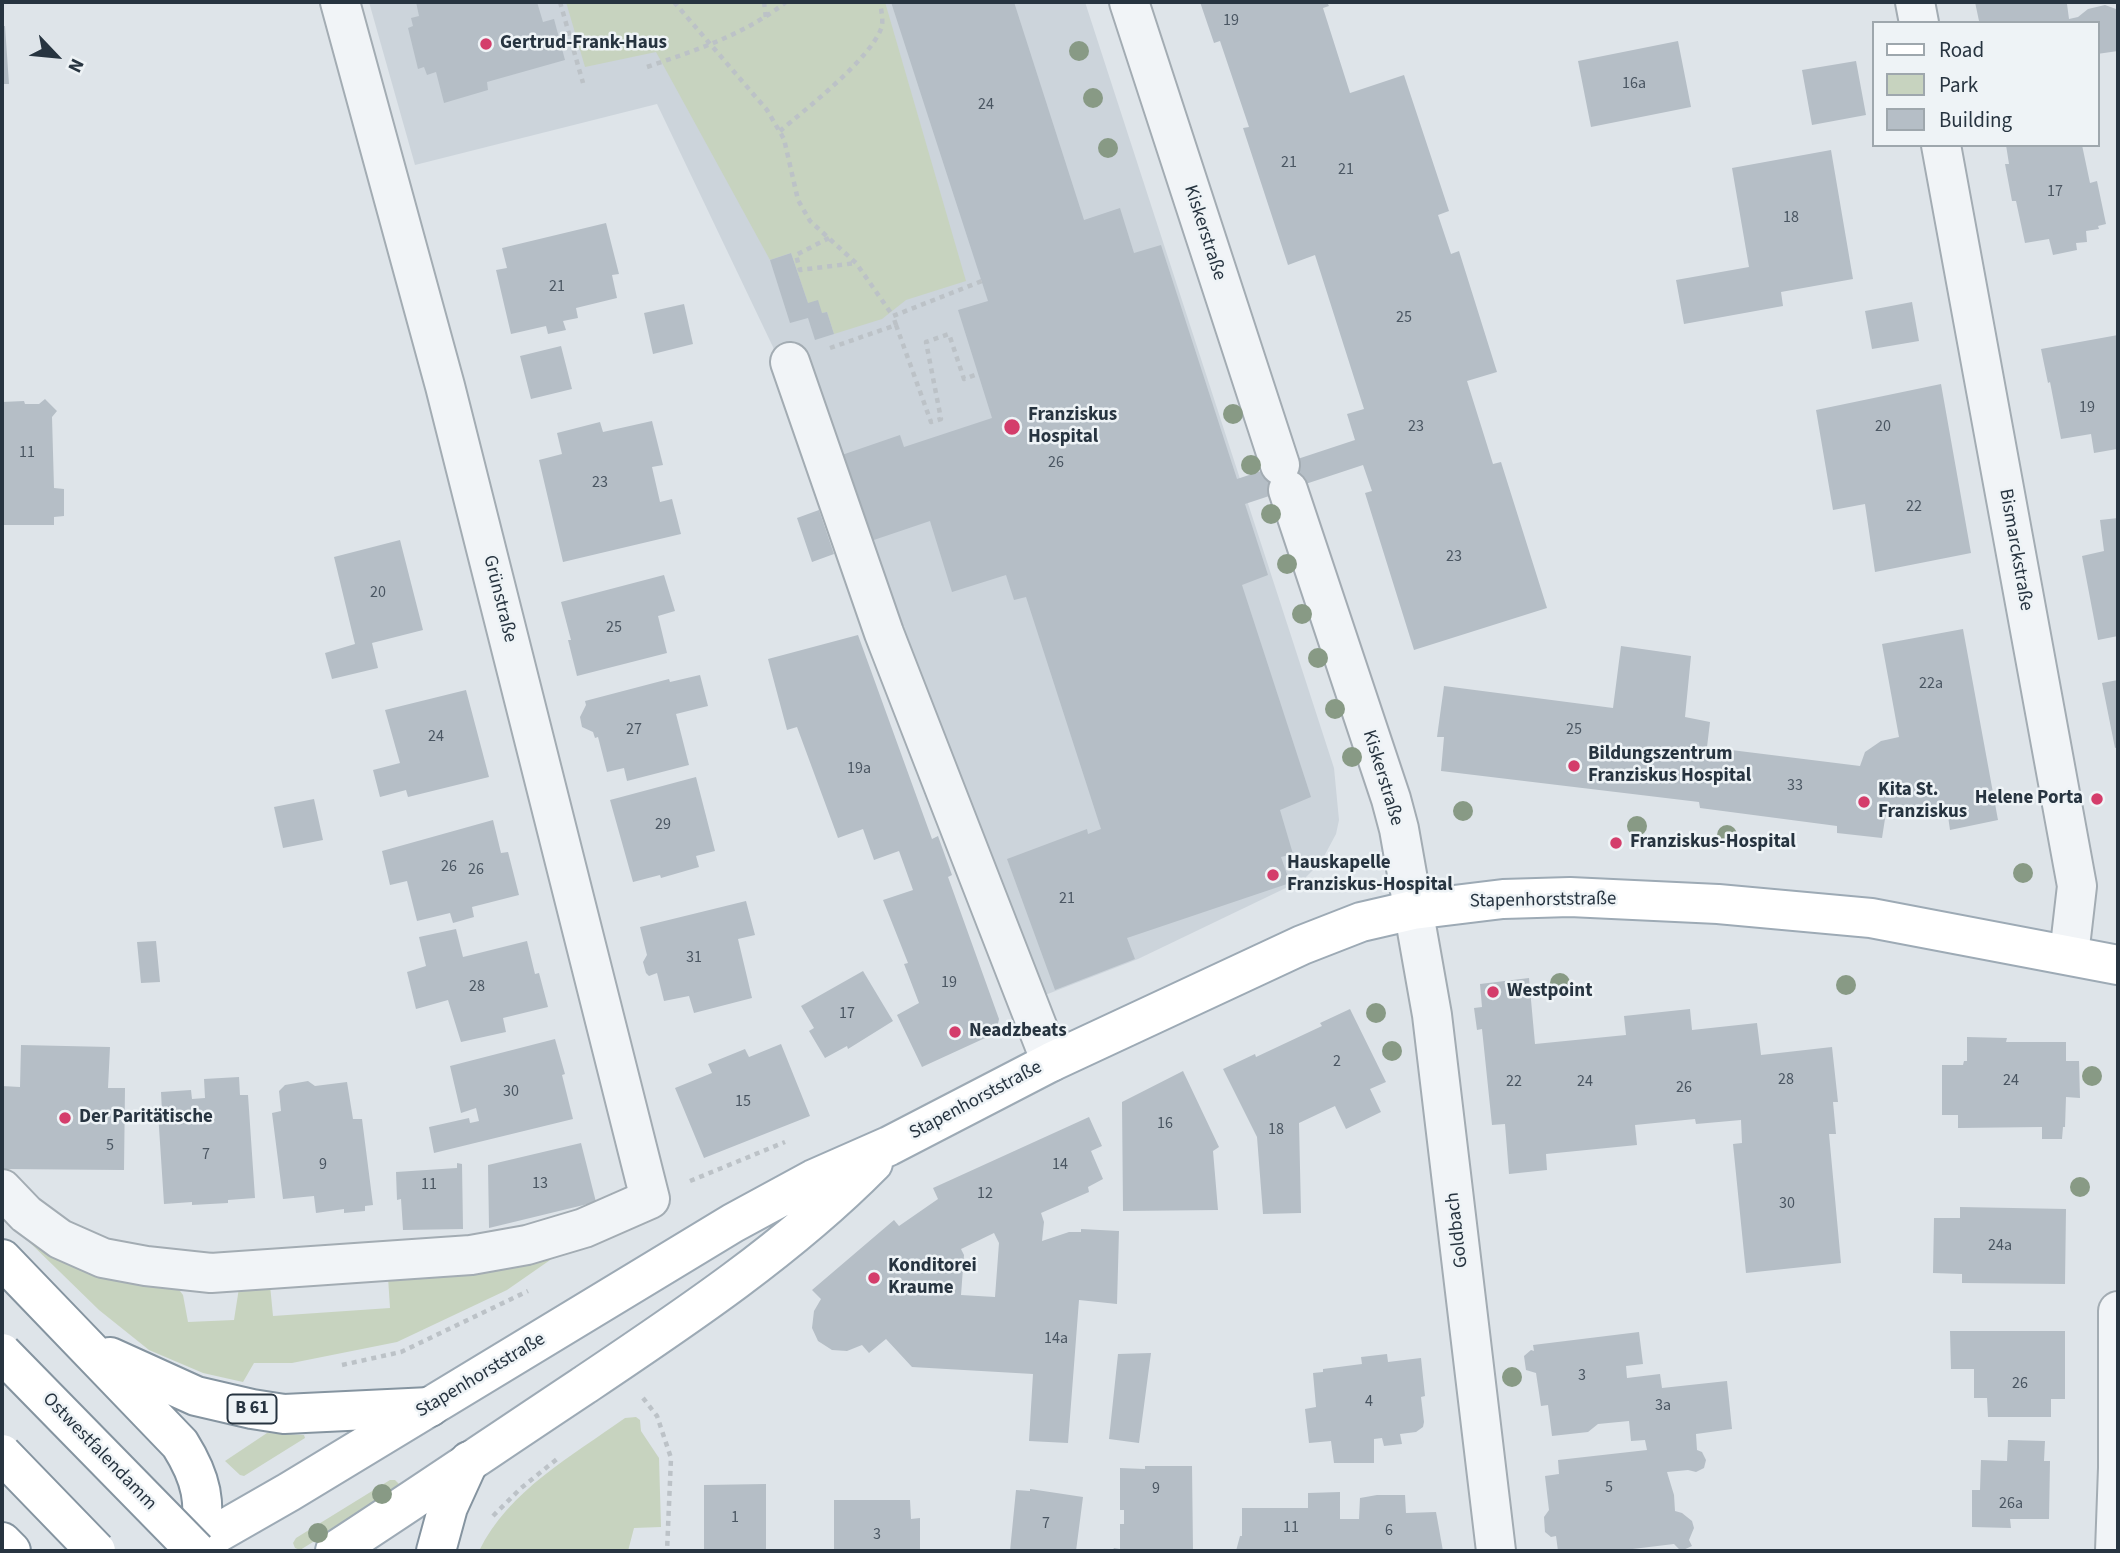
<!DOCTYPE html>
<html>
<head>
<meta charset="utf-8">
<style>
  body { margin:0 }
  #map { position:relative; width:2120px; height:1553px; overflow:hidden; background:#dee4e9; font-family:"Source Sans 3",sans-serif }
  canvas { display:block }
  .frame { position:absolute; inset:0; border:4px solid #273440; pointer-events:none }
  .legend { position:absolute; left:1872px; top:21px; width:228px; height:126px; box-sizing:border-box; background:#eef3f6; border:2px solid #9ea7ad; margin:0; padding:9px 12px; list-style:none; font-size:21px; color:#273440 }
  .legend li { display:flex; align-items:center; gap:14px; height:35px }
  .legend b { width:35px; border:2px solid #9ea7ad }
  .north { position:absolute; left:21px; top:21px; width:70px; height:70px; -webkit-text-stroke:5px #eef3f6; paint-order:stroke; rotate:116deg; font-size:19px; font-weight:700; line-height:28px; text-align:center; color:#273440 }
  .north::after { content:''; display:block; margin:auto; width:24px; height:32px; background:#273440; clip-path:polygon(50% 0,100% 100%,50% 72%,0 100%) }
</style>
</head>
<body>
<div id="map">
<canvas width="2120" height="1553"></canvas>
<div class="frame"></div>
<ul class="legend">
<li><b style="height:9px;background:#fff"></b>Road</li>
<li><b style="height:19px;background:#c7d3bf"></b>Park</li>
<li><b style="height:19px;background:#b5bec6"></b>Building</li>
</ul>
<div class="north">N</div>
</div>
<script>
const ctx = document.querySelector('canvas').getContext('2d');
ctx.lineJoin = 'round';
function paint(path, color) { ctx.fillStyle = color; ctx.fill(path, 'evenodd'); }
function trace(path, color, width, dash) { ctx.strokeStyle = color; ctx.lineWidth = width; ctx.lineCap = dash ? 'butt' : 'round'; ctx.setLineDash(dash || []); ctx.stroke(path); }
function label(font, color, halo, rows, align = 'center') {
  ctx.font = font + ' "Source Sans 3",sans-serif'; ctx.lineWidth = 5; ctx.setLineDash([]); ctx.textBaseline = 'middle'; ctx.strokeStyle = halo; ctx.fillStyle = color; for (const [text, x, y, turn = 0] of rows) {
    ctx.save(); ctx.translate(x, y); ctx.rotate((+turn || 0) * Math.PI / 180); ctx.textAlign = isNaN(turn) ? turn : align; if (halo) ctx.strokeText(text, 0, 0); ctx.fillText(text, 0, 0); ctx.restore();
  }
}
paint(new Path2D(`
  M369 2H1085L1334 768 1339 820 1336 834 1321 862 1305 878 1292 885 1138 959 1009 1009 860 611 773 347 657 104 415 165Z`), '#ccd4db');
paint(new Path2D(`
  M566 2H885L966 281 906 300 882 319 834 334 827 312 822 313 808 303 791 253 770 260 656 52 585 67Z
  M20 1233 177 1287 183 1295 188 1322 234 1320 239 1288 270 1285 273 1316 390 1308 388 1277 551 1250 553 1258 507 1290 397 1342 292 1363H254L243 1382 203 1373 149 1350 99 1310Z
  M636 1417 640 1420 641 1431 659 1458 661 1527 634 1528 628 1551H479C509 1490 572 1456 625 1418Z
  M267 1433 304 1435 305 1438 244 1476 240 1475 225 1461Z
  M390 1480H395L399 1484 396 1491 300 1550 295 1548 293 1543 296 1538Z`), '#c7d3bf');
paint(new Path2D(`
  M416 2H537L543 22 554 19 565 60 487 82 488 90 444 103 436 72 427 75 424 67 418 69 408 28 413 26 411 18 419 16Z
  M891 2H1014L1084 220 1120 208 1134 253 1161 245 1237 479 1355 440 1347 414 1364 409 1315 255 1288 265 1243 128 1249 127 1220 41 1214 43 1200 2H1327L1329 6 1323 8 1350 93 1404 75 1449 211 1438 215 1451 254 1459 251 1497 372 1467 381 1493 464 1501 462 1547 608 1414 650 1365 493 1372 491 1363 465 1245 504 1268 575 1242 585 1311 797 1280 810 1293 854 1281 857 1290 883 1127 938 1135 959 1055 990 1007 859 1087 829 1088 834 1101 829 1026 597 1014 600 1006 575 952 592 930 521 865 543 836 457 900 435 904 447 992 418 958 310 988 301Z
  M1975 2H2073L2067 4 2069 19 2078 17 2088 9 2105 5 2116 9 2118 51 2097 54V23H1984L1979 21Z
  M2 26H5L9 84H2Z
  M1678 41 1691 107 1591 127 1578 61Z
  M1856 61 1866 115 1812 125 1802 70Z
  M2006 145H2082L2090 183 2097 181 2106 224 2098 226 2099 229 2086 231 2087 242 2076 243 2077 250 2053 255 2049 239 2025 243 2016 201H2012L2005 164H2009Z
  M1831 150 1853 279 1781 292 1783 306 1684 324 1676 280 1749 267 1732 168Z
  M606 223 619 274 612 275 617 298 576 308 578 318 563 321 566 330 548 334 546 326 511 334 496 270 507 268 502 248Z
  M791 253 808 303 818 300 822 313 827 312 834 334 815 340 808 318 790 323 770 260Z
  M1912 302 1919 341 1872 349 1865 311Z
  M684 304 693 344 653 354 644 313Z
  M2118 335V445L2117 449 2094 453 2091 434 2061 439 2050 382 2048 383 2041 349Z
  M561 346 572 389 531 399 520 356Z
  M1941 384 1971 553 1875 572 1865 504 1833 510 1816 410Z
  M45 399 57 411 52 417 54 488 64 489V516L54 517V525H2V402L24 401 25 404H39Z
  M652 421 663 465 652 467 660 502 672 499 681 534 563 562 539 460 562 454 557 433 600 422 603 432Z
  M819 510 834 554 812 562 797 518Z
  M2118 518V636L2098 640 2082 556 2104 551 2100 520Z
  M400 540 423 630 372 643 378 668 332 679 325 653 355 644 334 557Z
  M664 575 675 611 658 616 667 653 577 676 568 640H571L561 602Z
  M1963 629 1998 820 1950 830 1947 809 1914 815 1913 809 1887 806 1882 838 1837 833V826L1700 808 1699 802 1441 771 1444 737H1437L1444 686 1613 708 1621 646 1691 656 1685 717 1710 722 1707 747 1860 766 1865 752 1881 741 1899 737 1882 644Z
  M858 635 932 839 938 836 952 875 948 877 999 1019 996 1033 922 1067 897 1015 919 1003 904 964 908 963 883 900 913 890 899 851 874 860 863 829 838 838 797 727 787 730 768 659Z
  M700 675 708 706 676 714 689 765 627 781 624 768 607 772 598 737 595 738 593 732 582 727 580 717 586 705 585 701 669 679 670 682Z
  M2118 680V747L2115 748 2102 683Z
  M466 690 489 777 408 797 406 790 380 797 373 770 400 763 385 710Z
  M696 777 715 851 696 856 699 867 661 878 660 875 633 882 610 800Z
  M314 799 323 840 283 848 274 807Z
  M493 820 501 853 508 852 519 895 472 907 474 917 453 923 450 913 417 921 407 881 390 885 382 851Z
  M746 901 755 935 738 939 752 998 694 1013 689 996 664 1001 657 973 649 976 646 973 643 962 647 955 640 927Z
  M456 929 463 957 527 941 535 974 539 973 548 1007 503 1018 506 1032 461 1042 448 1000 416 1009 407 972 426 966 419 937Z
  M156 941 160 982 141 983 137 942Z
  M863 971 893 1021 848 1049 847 1046 825 1058 809 1031 814 1028 801 1006Z
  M1529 978 1535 1044 1626 1035 1624 1016 1690 1009 1692 1030 1757 1023 1761 1055 1832 1047 1838 1102H1833L1836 1134H1829L1841 1263 1746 1273 1733 1144 1742 1143 1741 1120 1696 1124 1695 1119 1635 1125 1637 1145 1546 1154 1547 1170 1509 1174 1505 1124 1492 1125 1482 1029 1477 1030 1474 1008 1482 1007 1480 984Z
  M1350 1009 1386 1082 1370 1089 1381 1112 1346 1129 1335 1106 1299 1123 1301 1213 1263 1214 1257 1137 1223 1069 1255 1054 1256 1057 1322 1026 1320 1023Z
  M1967 1037 2007 1038 2006 1042H2066V1061H2079L2080 1098 2066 1097 2065 1127H2063L2062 1139H2042V1127L1958 1128V1115H1942V1065H1963L1964 1061H1967Z
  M555 1039 565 1074 562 1075 573 1119 434 1153 429 1127 469 1118 470 1123 479 1121 476 1108 461 1113 450 1066Z
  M781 1044 810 1116 704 1158 675 1088 712 1073 708 1064 745 1049 749 1057Z
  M21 1045 110 1047 108 1088H125L124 1170 4 1169 2 1086 20 1087Z
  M1183 1071 1219 1147 1213 1151 1218 1210 1123 1211 1122 1102Z
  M239 1077 240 1095H248L255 1198 228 1200V1203L192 1205V1202L164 1204 158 1112H162L161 1092 191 1090 192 1099 205 1098 204 1079Z
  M308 1081 315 1086 347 1082 353 1119H362L373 1205 365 1206V1211L344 1213V1209L316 1213 314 1196 283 1199 272 1113 281 1111 279 1091 285 1085Z
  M1089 1117 1102 1146 1091 1151 1103 1179 1088 1187 1089 1192 1041 1213 1044 1222 1042 1241 1069 1232H1081V1229L1119 1231 1117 1304 1079 1300 1068 1443 1029 1441 1033 1374 912 1367 886 1339 869 1353 862 1345 847 1351 832 1350 818 1341 812 1328 814 1311 821 1299 812 1290 894 1220 899 1226 938 1199 933 1188ZM994 1233 999 1243 995 1297 961 1295 964 1255 961 1249Z
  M581 1143 596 1202 489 1228 488 1165Z
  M457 1163 462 1164 463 1229 403 1230 401 1199 397 1200 396 1172 457 1168Z
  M1960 1207 2066 1209 2065 1284 1962 1283V1274L1933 1273 1934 1218H1960Z
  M1950 1331H2065V1399H2051V1417H1988L1987 1398H1974V1369H1951Z
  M1639 1332 1643 1364 1626 1366 1627 1378 1660 1374 1662 1388 1727 1381 1732 1429 1696 1434 1697 1450 1702 1452 1706 1460 1704 1468 1696 1472 1688 1470 1667 1472 1674 1495 1675 1511 1682 1513 1692 1521 1694 1528 1689 1540 1692 1546 1681 1551 1674 1544 1616 1551H1558L1556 1536 1551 1537 1545 1532 1544 1517 1549 1510 1545 1476 1559 1474 1558 1460 1647 1450 1645 1440 1631 1441 1629 1421 1598 1424 1588 1432 1552 1436 1548 1405 1541 1406 1536 1373 1526 1370 1524 1356 1531 1350 1534 1351 1533 1345Z
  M1151 1353 1139 1443 1109 1439 1118 1354Z
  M1387 1354 1388 1362 1421 1358 1425 1396 1421 1397 1424 1422 1423 1427 1416 1432 1400 1434 1402 1444 1384 1446 1382 1438 1374 1439V1463H1334L1331 1441 1309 1443 1305 1409 1316 1407 1313 1373 1323 1372V1369L1362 1364 1361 1357Z
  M2008 1440 2045 1441 2044 1461H2050L2049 1519H2010L2011 1528 1972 1527V1490H1980L1981 1460 2007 1461Z
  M1145 1466H1192L1193 1551H1112L1114 1548 1120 1549V1524H1124V1510H1120V1468L1145 1469Z
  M766 1484V1551H704V1485Z
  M1030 1489 1083 1497 1076 1551H1010L1016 1490 1030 1491Z
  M1340 1492V1519H1359L1360 1498 1377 1495H1405L1406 1513 1436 1512 1443 1551H1236L1240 1536H1242V1508H1308V1493Z
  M834 1500H910L911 1519 920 1518V1551H834Z`), '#b5bec6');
const minor = new Path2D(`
  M1129 2 1280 465
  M1915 2 1919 23
  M1941 145 2077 886 2069 955
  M790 362 884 633 1051 1062
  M1288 490 1391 799 1399 829 1432 1015 1496 1551
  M2 1189 26 1214 60 1239 103 1258 146 1266 211 1273 471 1255 527 1245 584 1228 650 1199 445 386 340 2
  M2115 1551 2118 1468V1311`);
const major = new Path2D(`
  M186 1551 289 1492 733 1223 814 1179 889 1146 1051 1062 1302 945 1361 922 1413 910 1503 899 1570 897 1718 904 1871 918 2118 965
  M335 1551C418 1497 500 1441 583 1386 683 1319 788 1249 873 1163`);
const highway = new Path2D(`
  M2 1259 180 1444C202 1479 206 1502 200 1542
  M110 1357 196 1396 252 1409 284 1414 430 1407
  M2 1542 11 1551
  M436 1551 448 1507 469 1461`);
trace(minor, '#a3acb3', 42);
trace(major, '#9daab5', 42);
trace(highway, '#8594a0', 42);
trace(new Path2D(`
  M560 2 583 83
  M674 2 767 110 784 139 798 200 810 221 856 263 893 316 982 281
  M764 2 766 18
  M647 67C696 50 744 35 786 2
  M780 131C807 108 868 61 881 29 884 22 881 10 880 2
  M829 238 796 255 800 270 856 263
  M896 325 931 422 941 419 926 342 949 334 964 379 978 374
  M830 348 896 325 893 316
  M690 1181 785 1142
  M342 1365 401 1352 528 1291
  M643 1398 657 1416 671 1458 667 1551
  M493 1516 520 1489 557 1459`), '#bcc2c7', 4.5, [5, 5]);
trace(minor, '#f1f4f7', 38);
trace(major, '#fff', 38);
trace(highway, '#fff', 38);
const highwayBridge = new Path2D(`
  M2 1353 196 1551
  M2 1454 96 1551`);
trace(highwayBridge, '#8594a0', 42, []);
trace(highwayBridge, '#fff', 38);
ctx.fillStyle = '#889a85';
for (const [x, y] of [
  [1079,51],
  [1093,98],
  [1108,148],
  [1233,414],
  [1251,465],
  [1271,514],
  [1287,564],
  [1302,614],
  [1318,658],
  [1335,709],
  [1352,757],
  [1463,811],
  [1637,826],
  [1727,835],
  [2023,873],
  [1560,983],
  [1846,985],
  [1376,1013],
  [1392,1051],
  [2092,1076],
  [2080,1187],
  [1512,1377],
  [382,1494],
  [318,1533]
]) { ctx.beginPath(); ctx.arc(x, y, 10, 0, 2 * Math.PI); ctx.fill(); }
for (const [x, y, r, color] of [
  [486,44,7,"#d43d6b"],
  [1012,427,9,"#d43d6b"],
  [1574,766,7,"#d43d6b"],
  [2097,799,7,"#d43d6b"],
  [1864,802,7,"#d43d6b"],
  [1616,843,7,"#d43d6b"],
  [1273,875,7,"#d43d6b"],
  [1493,992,7,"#d43d6b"],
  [955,1032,7,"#d43d6b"],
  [65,1118,7,"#d43d6b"],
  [874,1278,7,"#d43d6b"]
]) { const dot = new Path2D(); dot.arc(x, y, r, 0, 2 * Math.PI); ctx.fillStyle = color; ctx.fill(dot); trace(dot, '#eef3f6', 2.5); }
label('16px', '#4a5662', null, [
  ["19",1231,21],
  ["16a",1634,84],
  ["24",986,105],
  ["21",1289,163],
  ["21",1346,170],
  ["17",2055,192],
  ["18",1791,218],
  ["21",557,287],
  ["25",1404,318],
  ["19",2087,408],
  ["23",1416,427],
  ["20",1883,427],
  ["11",27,453],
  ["26",1056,463],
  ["23",600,483],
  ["22",1914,507],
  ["23",1454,557],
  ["20",378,593],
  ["25",614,628],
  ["22a",1931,684],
  ["27",634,730],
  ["25",1574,730],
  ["24",436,737],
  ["19a",859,769],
  ["33",1795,786],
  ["29",663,825],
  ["26",449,867],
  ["26",476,870],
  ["21",1067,899],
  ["31",694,958],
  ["19",949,983],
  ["28",477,987],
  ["17",847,1014],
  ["2",1337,1062],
  ["28",1786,1080],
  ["24",2011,1081],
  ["22",1514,1082],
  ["24",1585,1082],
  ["26",1684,1088],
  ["30",511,1092],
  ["15",743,1102],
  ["16",1165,1124],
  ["18",1276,1130],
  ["5",110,1146],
  ["7",206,1155],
  ["9",323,1165],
  ["14",1060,1165],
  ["13",540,1184],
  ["11",429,1185],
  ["12",985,1194],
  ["30",1787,1204],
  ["24a",2000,1246],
  ["14a",1056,1339],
  ["3",1582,1376],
  ["26",2020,1384],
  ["4",1369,1402],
  ["3a",1663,1406],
  ["5",1609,1488],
  ["9",1156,1489],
  ["26a",2011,1504],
  ["1",735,1518],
  ["7",1046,1524],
  ["11",1291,1528],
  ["6",1389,1531],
  ["3",877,1535]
]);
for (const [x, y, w] of [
  [252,1409,49]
]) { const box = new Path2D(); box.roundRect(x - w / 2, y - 14.5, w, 29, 5); ctx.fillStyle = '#eef3f6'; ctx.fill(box); trace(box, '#273440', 2); }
label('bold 18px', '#273440', null, [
  ["B 61",252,1409]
]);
label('bold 19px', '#273440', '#eef3f6', [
  ["Gertrud-Frank-Haus",500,44],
  ["Franziskus",1028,416],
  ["Hospital",1028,438],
  ["Bildungszentrum",1588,755],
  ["Franziskus Hospital",1588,777],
  ["Kita St.",1878,791],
  ["Franziskus",1878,813],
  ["Helene Porta",2083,799,"right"],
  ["Franziskus-Hospital",1630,843],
  ["Hauskapelle",1287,864],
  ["Franziskus-Hospital",1287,886],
  ["Westpoint",1507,992],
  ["Neadzbeats",969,1032],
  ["Der Paritätische",79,1118],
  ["Konditorei",888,1267],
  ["Kraume",888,1289]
], 'left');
label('19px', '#273440', '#eef3f6', [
  ["Kiskerstraße",1204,233,72],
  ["Bismarckstraße",2015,550,80],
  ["Grünstraße",499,599,76],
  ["Kiskerstraße",1382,778,73],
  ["Stapenhorststraße",1543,901,-1],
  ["Stapenhorststraße",976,1101,-28],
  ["Goldbach",1458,1230,-97],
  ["Stapenhorststraße",481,1376,-31],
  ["Ostwestfalendamm",99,1452,46]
]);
</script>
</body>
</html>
